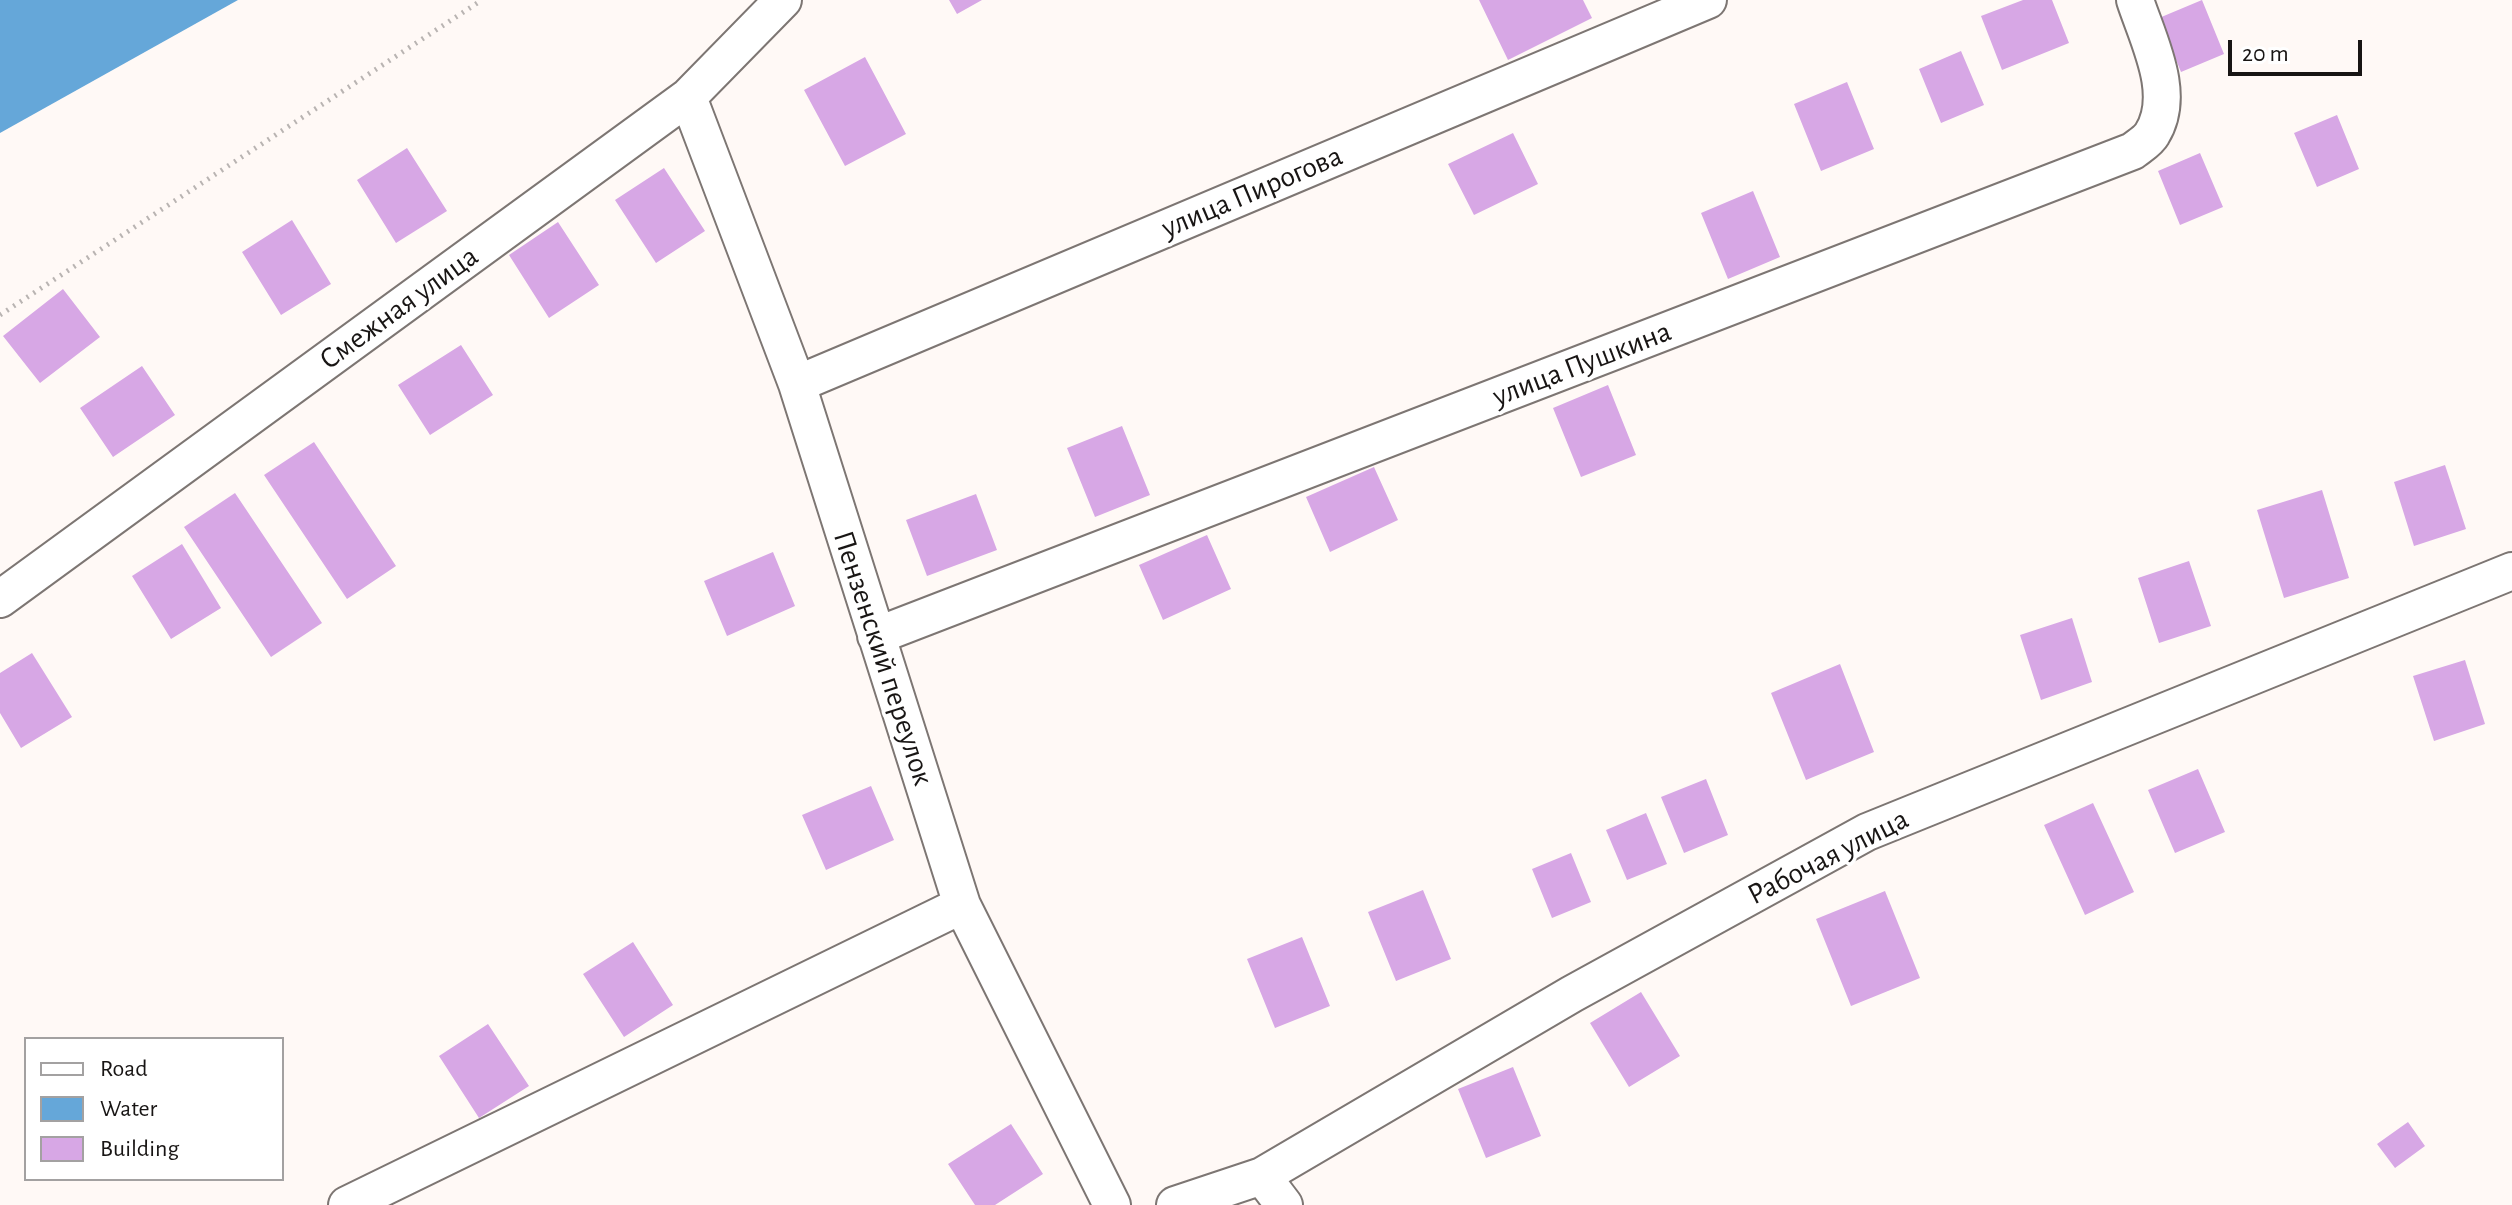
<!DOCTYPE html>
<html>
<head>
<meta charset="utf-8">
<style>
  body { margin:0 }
  #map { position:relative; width:2512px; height:1205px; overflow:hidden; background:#fff9f6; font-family:"Alegreya Sans",sans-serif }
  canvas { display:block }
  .legend { position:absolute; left:24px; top:1037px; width:260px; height:144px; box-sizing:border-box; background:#fff; border:2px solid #a3a1a1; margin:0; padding:10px 14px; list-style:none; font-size:24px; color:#181514 }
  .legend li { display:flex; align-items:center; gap:16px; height:40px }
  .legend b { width:40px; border:2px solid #a3a1a1 }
  .scale { position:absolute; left:2228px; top:40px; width:134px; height:36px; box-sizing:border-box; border:4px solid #181514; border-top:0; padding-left:10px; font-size:24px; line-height:28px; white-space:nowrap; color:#181514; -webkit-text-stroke:6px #fff; paint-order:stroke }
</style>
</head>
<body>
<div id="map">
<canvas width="2512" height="1205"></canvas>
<ul class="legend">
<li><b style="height:10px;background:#fff"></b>Road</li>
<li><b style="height:22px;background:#65a7d9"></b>Water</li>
<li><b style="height:22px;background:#d7a7e5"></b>Building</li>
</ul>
<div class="scale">20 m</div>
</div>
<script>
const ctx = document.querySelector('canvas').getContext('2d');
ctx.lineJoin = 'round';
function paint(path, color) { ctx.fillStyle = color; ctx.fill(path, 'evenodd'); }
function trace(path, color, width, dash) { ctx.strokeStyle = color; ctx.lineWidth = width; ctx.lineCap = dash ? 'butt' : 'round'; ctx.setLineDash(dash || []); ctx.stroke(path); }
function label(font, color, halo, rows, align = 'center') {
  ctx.font = font + ' "Alegreya Sans",sans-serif'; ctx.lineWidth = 7; ctx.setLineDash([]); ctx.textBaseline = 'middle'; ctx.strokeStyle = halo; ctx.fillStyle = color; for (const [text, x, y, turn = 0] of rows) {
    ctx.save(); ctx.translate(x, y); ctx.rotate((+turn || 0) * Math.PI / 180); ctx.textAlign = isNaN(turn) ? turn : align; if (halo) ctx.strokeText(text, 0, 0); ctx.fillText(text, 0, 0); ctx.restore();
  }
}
paint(new Path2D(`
  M0 0H238L0 133Z`), '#65a7d9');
paint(new Path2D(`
  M949 0H982L957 14Z
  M1479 0H1583L1592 18 1508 60Z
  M2023 0H2052L2069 43 2002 70 1981 16Z
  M2202 0 2224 54 2181 72 2159 18Z
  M1961 51 1984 105 1941 123 1919 69Z
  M865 57 906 134 845 166 804 90Z
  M1847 82 1874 149 1821 171 1794 104Z
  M2337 115 2359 169 2317 187 2294 133Z
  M1513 133 1538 184 1474 215 1448 164Z
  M407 148 447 211 396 243 357 180Z
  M2200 153 2223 207 2180 225 2158 171Z
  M664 168 705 231 656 263 615 200Z
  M1753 191 1780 257 1728 279 1701 213Z
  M292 220 331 284 281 315 242 252Z
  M558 222 599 285 549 318 509 255Z
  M63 289 100 337 40 383 3 336Z
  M461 345 493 395 430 435 398 385Z
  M142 366 175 415 113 457 80 408Z
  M1608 385 1636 455 1581 477 1553 408Z
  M1122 426 1150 495 1095 517 1067 448Z
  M314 442 396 566 347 599 264 475Z
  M2445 465 2466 529 2414 546 2394 482Z
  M1374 467 1398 520 1330 552 1306 497Z
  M2322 490 2349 578 2284 598 2257 510Z
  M235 493 322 623 271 657 184 527Z
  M976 494 997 550 927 576 906 520Z
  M1207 535 1231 589 1163 620 1139 565Z
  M182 544 221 608 171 639 132 576Z
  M773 552 795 606 727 636 704 581Z
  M2189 561 2211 626 2159 643 2138 578Z
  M2072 618 2092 682 2041 700 2020 635Z
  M32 653 72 717 21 748 0 713V673Z
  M2465 660 2485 724 2434 741 2413 676Z
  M1840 664 1874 752 1806 780 1771 693Z
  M2198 769 2225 832 2175 853 2148 790Z
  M1706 779 1728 835 1684 853 1661 797Z
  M871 786 894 840 826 870 802 815Z
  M2093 803 2134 892 2085 915 2044 825Z
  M1646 813 1667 864 1627 880 1606 830Z
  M1571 853 1591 902 1552 918 1532 869Z
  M1423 890 1451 959 1396 981 1368 912Z
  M1885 891 1920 978 1851 1006 1816 919Z
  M1302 937 1330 1006 1275 1028 1247 959Z
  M633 942 673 1005 624 1037 583 974Z
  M1641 992 1680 1056 1629 1087 1590 1023Z
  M488 1024 529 1086 479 1118 439 1056Z
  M1513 1067 1541 1136 1486 1158 1458 1089Z
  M2408 1122 2425 1146 2395 1168 2377 1144Z
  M1011 1124 1043 1174 995 1205H975L948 1164Z`), '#d7a7e5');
const street = new Path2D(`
  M688 97 797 384 962 905 1112 1205
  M797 384 1708 0
  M0 599 688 97 783 0
  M876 636 2133 151C2139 146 2148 141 2152 134 2177 94 2148 40 2135 0
  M1262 1176 1284 1205
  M347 1205 962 905
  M1175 1205 1262 1176 1572 994 1867 832 2512 571`);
trace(street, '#7d7673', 40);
trace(new Path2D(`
  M0 315 482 0`), '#b9b4b2', 5, [2, 6]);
trace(street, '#fff', 36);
label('30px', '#181514', '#fff', [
  ["улица Пирогова",1252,192,-23],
  ["Смежная улица",399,308,-36],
  ["улица Пушкина",1582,364,-21],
  ["Пензенский переулок",883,658,72],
  ["Рабочая улица",1828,857,-27]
]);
</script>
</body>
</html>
